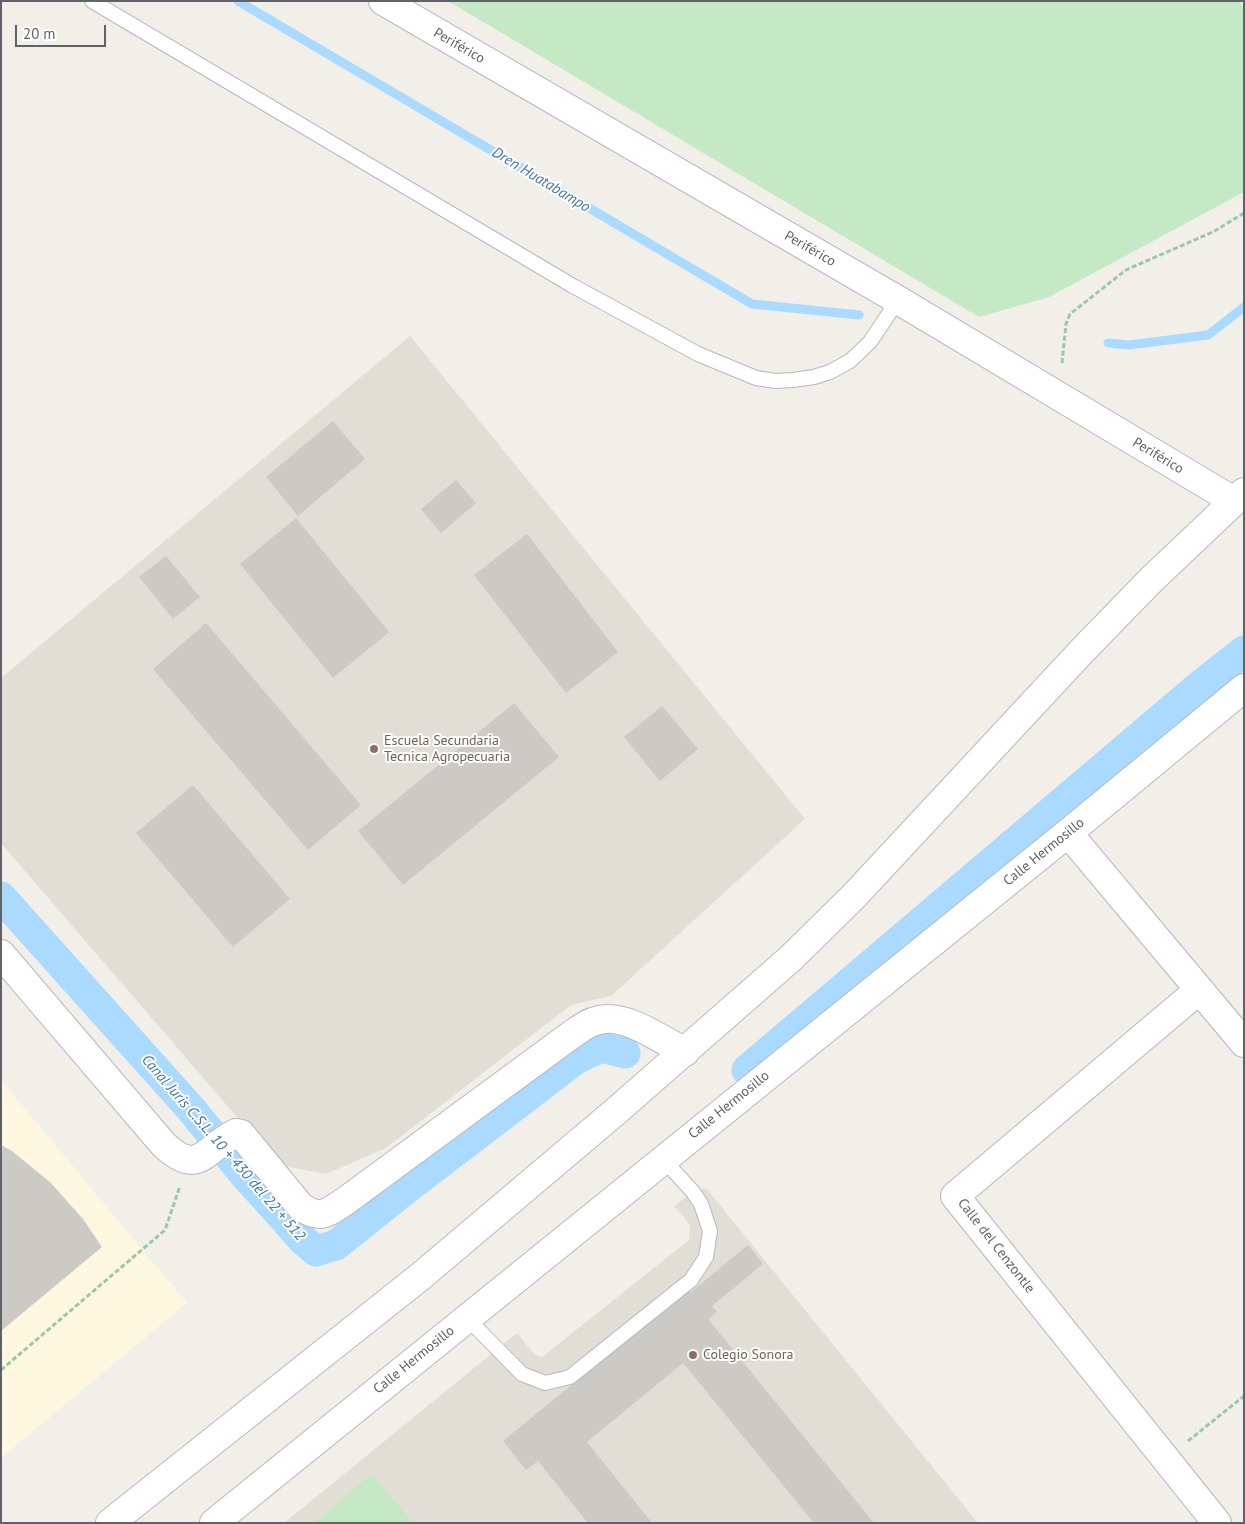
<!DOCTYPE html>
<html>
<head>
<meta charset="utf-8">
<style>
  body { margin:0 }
  #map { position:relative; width:1245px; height:1524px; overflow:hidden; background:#f1efe8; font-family:"PT Sans",sans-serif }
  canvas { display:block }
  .frame { position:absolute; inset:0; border:2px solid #5f6368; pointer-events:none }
  .scale { position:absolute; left:15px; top:25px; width:91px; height:22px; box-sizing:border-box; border:2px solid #5f6368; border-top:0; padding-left:6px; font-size:15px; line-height:18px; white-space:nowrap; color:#5f6368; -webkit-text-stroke:4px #fff; paint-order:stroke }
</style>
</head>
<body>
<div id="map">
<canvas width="1245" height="1524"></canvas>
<div class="frame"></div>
<div class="scale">20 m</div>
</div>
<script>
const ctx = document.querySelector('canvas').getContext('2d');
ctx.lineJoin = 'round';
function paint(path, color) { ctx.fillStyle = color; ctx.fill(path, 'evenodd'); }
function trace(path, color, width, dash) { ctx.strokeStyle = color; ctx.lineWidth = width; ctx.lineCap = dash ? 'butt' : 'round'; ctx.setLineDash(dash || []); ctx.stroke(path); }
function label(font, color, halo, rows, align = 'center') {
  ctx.font = font + ' "PT Sans",sans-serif'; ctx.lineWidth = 4; ctx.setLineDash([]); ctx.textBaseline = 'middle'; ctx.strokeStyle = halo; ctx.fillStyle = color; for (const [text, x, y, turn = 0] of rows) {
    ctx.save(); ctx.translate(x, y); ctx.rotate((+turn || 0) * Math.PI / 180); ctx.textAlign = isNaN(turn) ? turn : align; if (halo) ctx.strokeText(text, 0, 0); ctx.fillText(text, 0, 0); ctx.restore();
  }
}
paint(new Path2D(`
  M1 1080 187 1303 1 1458Z`), '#fef7e0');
paint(new Path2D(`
  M410 336 805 819 611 996 571 1005 386 1148 326 1174 278 1165 1 843V678Z
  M706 1188 978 1523H284L517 1333 534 1354 542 1357 689 1240 690 1225 674 1206 693 1192Z`), '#e1ded6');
paint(new Path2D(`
  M448 1H1239L1244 8V192L1049 297 979 317Z
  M372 1474 413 1523H314Z`), '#c5e8c5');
trace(new Path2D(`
  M238 1 752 304 859 315
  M1108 343 1129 345 1208 335 1244 307`), '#aadaff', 9);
trace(new Path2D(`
  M1 897 191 1109 244 1174 284 1218 303 1240 316 1251 336 1245 406 1189 576 1059 601 1047 625 1053
  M747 1070 1196 689 1244 651`), '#aadaff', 31);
paint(new Path2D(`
  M333 421 365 459 298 516 266 477Z
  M456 480 476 503 441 533 421 509Z
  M296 518 389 632 333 678 240 564Z
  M527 534 618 652 566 693 474 575Z
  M166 556 200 597 173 619 139 577Z
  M206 623 361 805 308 850 153 669Z
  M514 703 559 757 403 885 358 831Z
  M662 706 698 749 660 781 624 737Z
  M193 785 290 899 233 947 136 833Z
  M1 1145 12 1151 51 1183 83 1219 102 1247 1 1331Z
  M748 1245 763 1264 712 1306 717 1312 708 1319 874 1523H814L683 1363 587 1442 652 1523H588L538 1461 526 1470 503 1441 687 1290 691 1292Z`), '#cccac5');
const lane = new Path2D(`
  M92 1 573 286 698 354 756 378 775 381 793 380 814 377 830 372 850 361 870 342 898 300
  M467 1318 522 1374 545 1383 570 1377 691 1280 706 1257 710 1231 701 1204 693 1192 663 1159`);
const street = new Path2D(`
  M1068 833 1244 1043
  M1 954 164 1145C200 1178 204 1148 236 1133L241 1134 300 1206C319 1220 326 1214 344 1202L571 1035C580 1029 588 1022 599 1020 625 1013 662 1040 685 1052
  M1199 990 955 1196 1217 1523
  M214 1523 1068 833 1244 688`);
const secondary = new Path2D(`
  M383 1 898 300 1234 501
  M110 1523 421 1276 615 1112 791 958 854 896 1082 651 1151 580 1244 492`);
trace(lane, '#b5b8bc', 16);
trace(street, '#b5b8bc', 30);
trace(secondary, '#b6babf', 30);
trace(new Path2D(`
  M1062 363 1066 324 1070 314 1126 270 1213 232 1244 213
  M1 1370 165 1230 180 1186
  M1188 1441 1244 1396`), '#9cc7a9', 3, [5, 2.5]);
trace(lane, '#fff', 14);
trace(street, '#fff', 28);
trace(secondary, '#fff', 28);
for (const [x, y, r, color] of [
  [374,749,5,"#8d6e63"],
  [693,1355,5,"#8d6e63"]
]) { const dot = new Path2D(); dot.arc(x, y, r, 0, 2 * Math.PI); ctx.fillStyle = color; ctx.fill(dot); trace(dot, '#fff', 2); }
label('14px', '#5f6368', '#fff', [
  ["Periférico",459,46,30],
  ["Periférico",810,249,30],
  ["Periférico",1158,456,31],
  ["Calle Hermosillo",1044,852,-39],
  ["Calle Hermosillo",729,1105,-39],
  ["Calle del Cenzontle",996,1246,52],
  ["Calle Hermosillo",414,1360,-39]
]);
label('14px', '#785e54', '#fff', [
  ["Escuela Secundaria",384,741],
  ["Tecnica Agropecuaria",384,757],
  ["Colegio Sonora",703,1355]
], 'left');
label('italic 15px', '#4174aa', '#fff', [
  ["Dren Huatabampo",541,180,31],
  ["Canal Juris C.S.L. 10 + 430 del 22 + 512",223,1148,49]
]);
</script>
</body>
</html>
